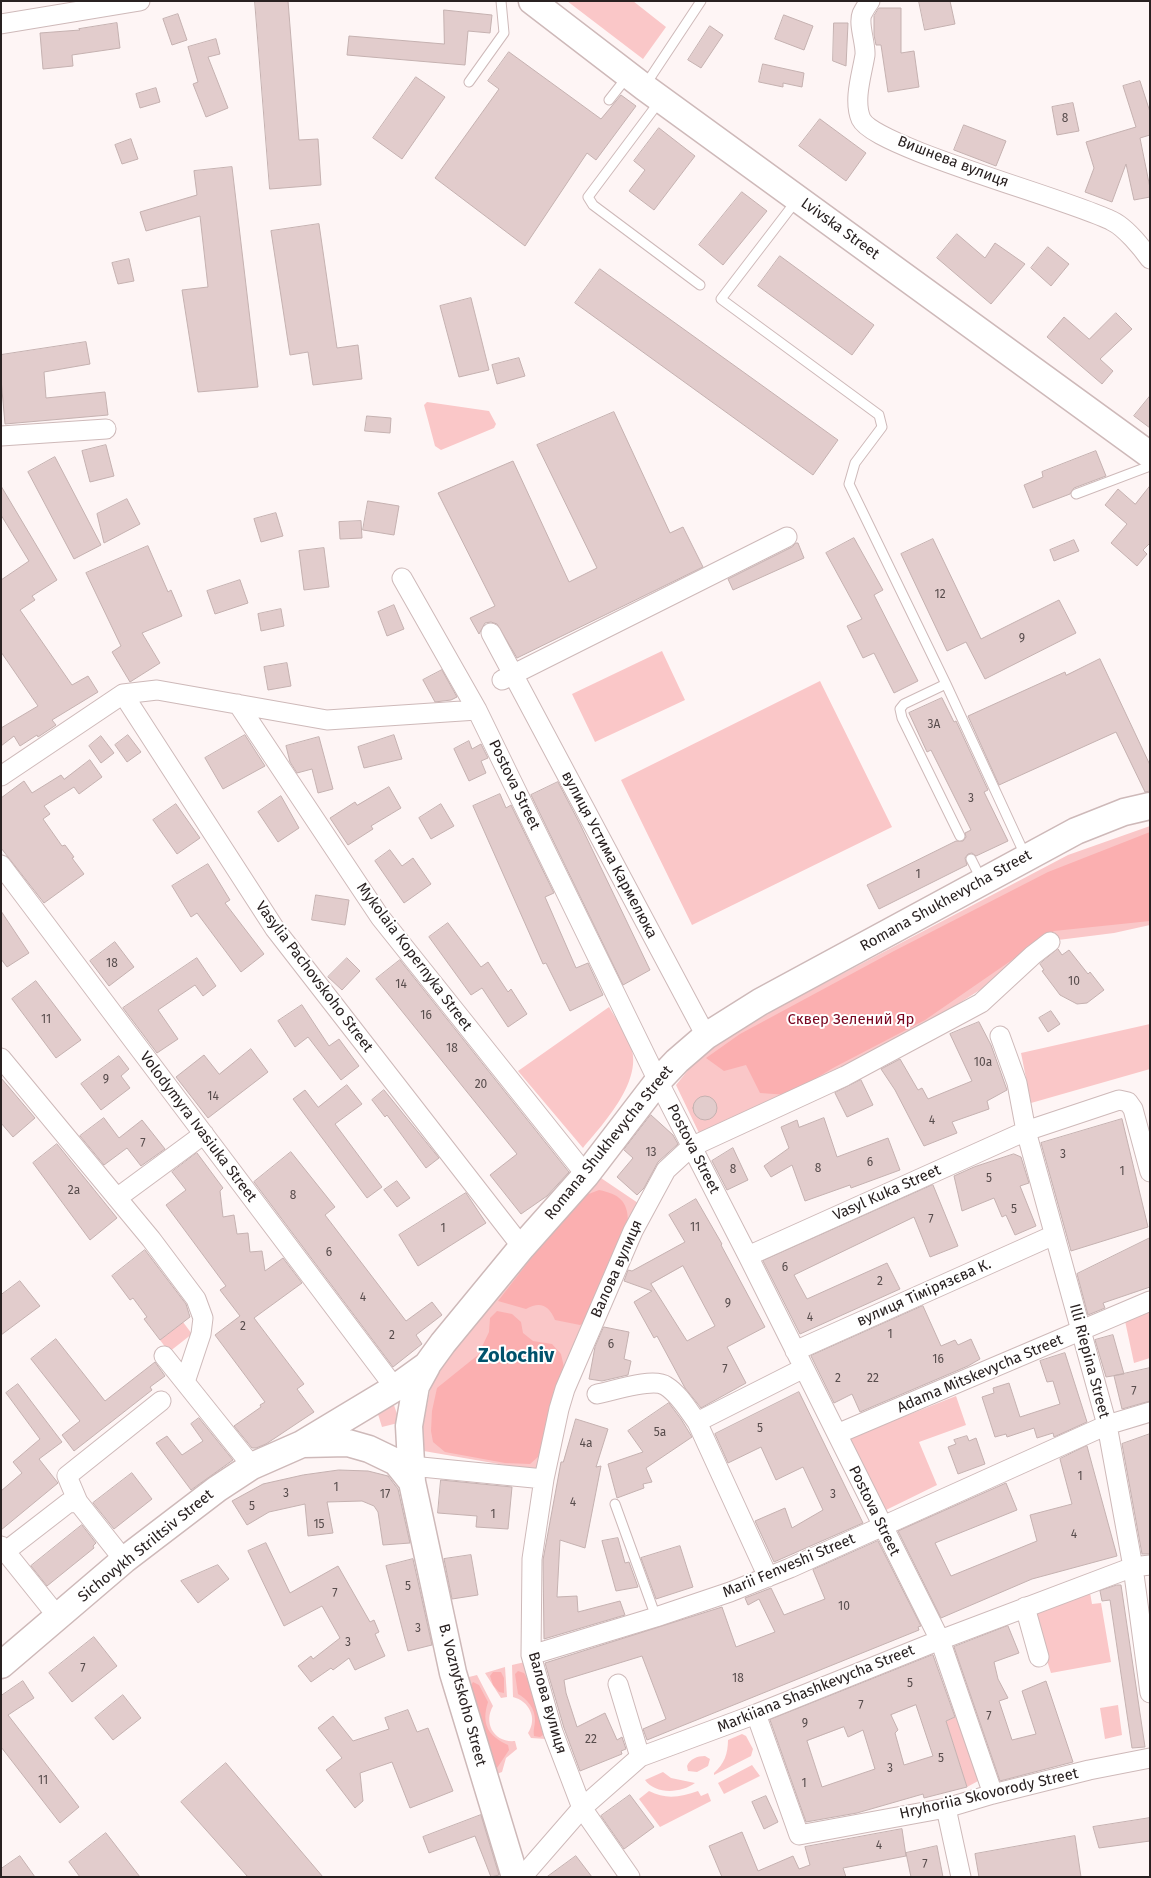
<!DOCTYPE html>
<html>
<head>
<meta charset="utf-8">
<style>
  body { margin:0 }
  #map { position:relative; width:1151px; height:1878px; overflow:hidden; background:#fef5f5; font-family:"Fira Sans",sans-serif }
  canvas { display:block }
  .frame { position:absolute; inset:0; border:2px solid #292121; pointer-events:none }
</style>
</head>
<body>
<div id="map">
<canvas width="1151" height="1878"></canvas>
<div class="frame"></div>
</div>
<script>
const ctx = document.querySelector('canvas').getContext('2d');
ctx.lineJoin = 'round';
function paint(path, color) { ctx.fillStyle = color; ctx.fill(path, 'evenodd'); }
function trace(path, color, width, dash) { ctx.strokeStyle = color; ctx.lineWidth = width; ctx.lineCap = dash ? 'butt' : 'round'; ctx.setLineDash(dash || []); ctx.stroke(path); }
function label(font, color, halo, rows, align = 'center') {
  ctx.font = font + ' "Fira Sans",sans-serif'; ctx.lineWidth = 4; ctx.setLineDash([]); ctx.textBaseline = 'middle'; ctx.strokeStyle = halo; ctx.fillStyle = color; for (const [text, x, y, turn = 0] of rows) {
    ctx.save(); ctx.translate(x, y); ctx.rotate((+turn || 0) * Math.PI / 180); ctx.textAlign = isNaN(turn) ? turn : align; if (halo) ctx.strokeText(text, 0, 0); ctx.fillText(text, 0, 0); ctx.restore();
  }
}
paint(new Path2D(`
  M567 1H633L666 27 643 59Z
  M427 402 489 411 496 424 494 428 441 450 435 446 424 405Z
  M662 651 685 700 595 742 572 694Z
  M820 681 892 827 692 925 621 780Z
  M1150 826V925L1114 933 1058 940 872 1059 700 1135 676 1085 701 1054 781 1006 1068 855Z
  M609 1007C616 1019 625 1031 630 1044 645 1079 604 1123 583 1148L518 1071Z
  M1150 1024V1069L1031 1103 1021 1053Z
  M595 1174 638 1203 539 1471 418 1450 432 1381 460 1343Z
  M1150 1312V1358L1134 1363 1125 1321Z
  M183 1322 192 1334 169 1352 160 1340Z
  M956 1396 966 1425 919 1442 937 1485 886 1510 850 1438Z
  M394 1405 399 1420 398 1423 382 1427 377 1411Z
  M1089 1587 1092 1604 1101 1603 1111 1662 1051 1673 1030 1608Z
  M525 1662 546 1739 531 1738 528 1733C538 1718 529 1701 513 1697L512 1665Z
  M505 1667 507 1697 501 1698 485 1673Z
  M477 1675 493 1706C483 1723 494 1743 515 1741L517 1749 506 1758 502 1772 494 1775 465 1678Z
  M1118 1705 1122 1735 1105 1739 1100 1708Z
  M958 1716 980 1780 967 1787 946 1721Z
  M742 1734 746 1736 753 1749 751 1756 714 1775V1773C724 1764 728 1754 728 1740Z
  M705 1756 710 1759 708 1766 697 1772 688 1771 687 1766C690 1759 697 1756 705 1756Z
  M752 1765 760 1776 724 1794 718 1783Z
  M663 1772 671 1778 695 1783C681 1793 656 1795 645 1780Z
  M649 1791C666 1800 681 1797 698 1791L701 1796 708 1793 711 1801 660 1827 639 1799Z`), '#fac7c8');
paint(new Path2D(`
  M1150 832V921L1054 931 925 1020 833 1068 788 1095 760 1093 746 1065 724 1071 706 1058 740 1034 894 951 1048 872Z
  M599 1190C619 1194 628 1201 628 1222L589 1320 580 1325 555 1320C549 1305 540 1301 526 1309L498 1301 557 1225 581 1197Z
  M497 1311 512 1314 521 1322 523 1333 533 1341 552 1344 561 1354 566 1376 539 1456 530 1464 505 1463 445 1452 433 1442 431 1431 432 1411 437 1388 478 1355 489 1332 490 1318Z
  M518 1671 524 1673 528 1680 544 1731 543 1735 540 1737 534 1736C533 1729 535 1726 535 1720 535 1708 527 1699 518 1694L515 1674Z
  M493 1672H501L504 1678V1693L499 1692 493 1685 490 1676Z
  M473 1682 479 1685 488 1702C481 1724 488 1736 508 1745L509 1750 497 1768 494 1765 470 1687Z`), '#fbafb0');
const building = new Path2D(`
  M255 1H288L299 140 318 139 321 185 270 189Z
  M919 1H950L955 24 925 30Z
  M879 8H901V53L914 51 919 87 888 92 881 45H876L874 35V16Z
  M444 10 492 15 490 33 468 31 465 65 347 55 349 36 444 44Z
  M178 14 187 40 172 45 163 19Z
  M784 15 813 26 804 50 775 39Z
  M117 23 120 48 72 55 73 66 43 69 40 33 80 30 79 29Z
  M834 23H848L846 66 833 61Z
  M710 26 723 35 701 68 688 60Z
  M216 39 220 54 208 57 228 108 206 117 193 84 198 82 188 47Z
  M509 52 601 119 621 95 636 106 596 160 587 153 525 246 435 178 499 89 488 81Z
  M763 64 804 73 802 87 783 83V87L759 82Z
  M416 77 445 97 402 159 373 138Z
  M1140 81 1150 112V135L1140 138 1150 188V197L1134 200 1126 164 1112 202 1085 192 1094 168 1086 142 1136 127 1123 86Z
  M156 88 160 102 140 108 136 94Z
  M1073 103 1079 131 1057 135 1052 107Z
  M820 119 866 153 846 181 799 146Z
  M964 125 1006 141 996 166 954 150Z
  M659 128 695 156 654 210 629 191 645 170 634 161Z
  M131 139 138 159 122 164 115 145Z
  M232 167 258 387 198 392 182 290 208 287 200 216 146 231 140 212 197 195 194 171Z
  M742 192 767 211 723 265 699 245Z
  M319 224 337 348 358 345 362 379 313 385 308 352 290 355 271 231Z
  M957 234 985 258 995 243 1025 264 991 304 937 258Z
  M1048 247 1069 264 1051 286 1031 268Z
  M780 256 874 325 852 355 758 286Z
  M129 259 134 281 118 284 112 263Z
  M600 269 838 440 813 475 575 303Z
  M471 298 489 370 459 377 440 306Z
  M1116 313 1132 329 1100 359 1113 371 1102 384 1047 337 1064 317 1089 339Z
  M86 342 90 364 44 372 46 398 105 392 108 415 5 424 1 379V355Z
  M519 358 525 376 497 384 492 365Z
  M1150 396V428L1134 416Z
  M614 412 670 533 683 527 703 567 517 658 497 624 491 622 485 623 479 634 470 618 495 606 438 493 513 461 569 582 597 568 537 445Z
  M367 416 391 418 390 433 365 431Z
  M106 445 114 476 90 482 82 451Z
  M1096 451 1106 476 1074 488 1070 494 1033 508 1024 485 1043 477 1042 472Z
  M55 457 101 545 74 559 28 472Z
  M1 486 57 580 32 596 35 600 20 610 72 685 88 676 98 692 52 720 56 725 38 737 37 735 20 746 14 736 1 746V728L38 706 1 652V580L29 561 1 515Z
  M1150 486V543L1143 550 1147 554 1137 566 1111 543 1127 524 1105 505 1118 489 1135 504Z
  M127 499 140 524 104 543 97 514Z
  M368 501 399 506 394 535 363 530Z
  M276 513 283 536 261 542 254 519Z
  M361 521 362 538 340 539 339 522Z
  M854 538 883 590 874 595 918 681 894 693 874 653 863 658 847 626 862 619 826 553Z
  M933 539 981 639 1059 600 1076 633 985 679 966 642 947 651 901 554Z
  M1074 540 1079 551 1054 561 1050 550Z
  M796 543H798L804 558 733 590 728 579 792 547Z
  M148 546 168 592 171 590 182 616 142 633 160 663 130 682 112 652 121 646 86 573Z
  M324 548 329 587 304 590 299 551Z
  M240 580 248 603 215 614 207 591Z
  M394 605 404 629 387 636 378 612Z
  M281 609 284 626 261 631 258 614Z
  M1100 659 1150 765V791L1145 792 1116 732 999 785 968 716 1065 672 1066 675Z
  M287 663 291 686 268 690 264 667Z
  M442 670 457 697 451 700 435 702 423 680Z
  M942 698 954 722 956 721 988 790 984 792 1008 841 976 856 972 853 968 854 965 858 967 865 879 909 867 885 956 841H963L966 837 965 833 971 830 931 750 927 752 909 713Z
  M128 735 141 752 127 762 115 745Z
  M245 735 265 766 223 789 205 758Z
  M394 735 402 759 364 768 358 747Z
  M101 736 114 753 101 763 89 746Z
  M319 737 333 789 318 793 312 769 297 773 290 762 286 746Z
  M469 741 472 749 481 744 488 758 481 761 486 773 469 781 454 749Z
  M90 760 102 777 79 794 74 787 44 806 50 814 43 819 62 846 65 845 74 857 72 858 84 874 44 903 1 848V798L24 781 32 793 61 775 64 779Z
  M558 782 580 824 650 970 623 985 531 795Z
  M389 787 401 808 371 826 373 829 348 845 330 818 355 802 357 805Z
  M500 794 506 808 511 805 554 893 545 897 576 968 588 963 603 995 570 1011 546 963 543 964 473 806Z
  M281 796 299 828 278 842 258 812Z
  M176 804 200 838 177 854 153 820Z
  M441 804 454 826 431 839 419 818Z
  M390 850 402 866 413 858 431 884 404 903 375 861Z
  M208 864 230 900 225 903 264 954 241 972 197 913 191 917 172 886Z
  M316 895 349 900 345 925 312 920Z
  M1 911 29 953 7 967 1 959Z
  M448 923 481 967 488 962 508 992 511 989 527 1014 508 1027 482 988 471 995 429 937Z
  M115 942 134 967 109 986 90 961Z
  M1058 949 1062 955 1069 950 1088 974 1090 972 1104 990 1087 1003 1077 1004 1060 995 1042 971 1044 970 1040 964Z
  M197 958 216 986 203 996 195 985 158 1010 178 1039 157 1053 123 1008Z
  M347 958 360 971 342 990 328 977Z
  M400 960 569 1172 547 1196 521 1214 490 1175 517 1154 376 979Z
  M36 981 81 1040 56 1058 12 999Z
  M302 1005 329 1046 339 1039 359 1066 341 1080 308 1037 295 1047 278 1021Z
  M1051 1011 1060 1024 1048 1032 1039 1018Z
  M979 1022 991 1045 1007 1090 987 1101 989 1109 952 1122 957 1133 924 1146 895 1090 881 1069 900 1059 918 1090 922 1088 928 1099 972 1081 950 1034Z
  M251 1049 268 1072 208 1118 176 1077 204 1055 219 1074Z
  M119 1056 129 1069 121 1076 130 1088 101 1110 81 1084Z
  M1 1078 35 1118 13 1137 1 1123Z
  M861 1080 873 1105 847 1117 835 1093Z
  M347 1085 362 1104 335 1124 382 1187 367 1198 293 1099 305 1090 318 1107Z
  M384 1090 439 1158 426 1168 387 1115 385 1117 372 1100Z
  M693 1108a12 12 0 1 1 24 0a12 12 0 1 1-24 0Z
  M651 1115 673 1135 678 1144 658 1162 644 1188 637 1195 617 1177 633 1158 624 1150Z
  M104 1118 119 1138 142 1120 165 1149 141 1166 127 1148 104 1165 80 1136Z
  M824 1118 837 1157 888 1138 900 1170 851 1188 850 1185 805 1201 792 1165 771 1177 764 1166 789 1148 781 1127 797 1120 799 1127Z
  M1122 1119 1148 1227 1071 1251 1041 1143Z
  M57 1144 117 1218 90 1240 33 1163Z
  M733 1148 748 1180 727 1190 712 1161Z
  M291 1152 335 1207 325 1215 406 1321 432 1302 442 1315 416 1335 422 1344 393 1367 254 1182Z
  M197 1153 223 1188 220 1191 223 1217 234 1215 237 1234 248 1233 250 1252 262 1251 265 1271 283 1258 302 1283 254 1318 304 1384 297 1389 314 1412 266 1444 256 1448H252L234 1426 261 1407 260 1405 265 1402 215 1335 240 1316 220 1290 226 1286 166 1205 186 1190 172 1172Z
  M1014 1154 1021 1157 1029 1183 1020 1186 1036 1226 1015 1235 1006 1215 1002 1217 994 1198 962 1211 954 1176 974 1167Z
  M397 1181 410 1198 397 1207 384 1190Z
  M933 1185 958 1246 930 1257 914 1217 794 1275 807 1299 887 1263 900 1289 800 1334 763 1261Z
  M466 1193 486 1223 418 1266 399 1235Z
  M696 1199 722 1244 721 1245 765 1327 727 1347 746 1383 701 1408 685 1388 657 1336 654 1338 634 1302 652 1291 624 1281 628 1270 632 1271 685 1242 669 1215ZM683 1266 715 1326 687 1341 651 1284Z
  M1150 1238V1287L1103 1303 1105 1308 1088 1315 1077 1274Z
  M145 1250 186 1304 190 1317 160 1340 144 1319 147 1317 133 1298 130 1300 112 1276Z
  M20 1281 40 1306 1 1335V1295Z
  M923 1306 941 1346 955 1340 958 1345 971 1339 980 1359 968 1366 860 1412 852 1394 834 1403 811 1356Z
  M604 1327 629 1332 624 1359 631 1361 628 1375 602 1381 589 1379 595 1347Z
  M1113 1335 1124 1374 1106 1377 1095 1340Z
  M56 1339 105 1401 155 1362 165 1376 150 1387 152 1390 74 1451 62 1435 80 1421 31 1359Z
  M1065 1353 1087 1422 1054 1437 1053 1433 1037 1438 1034 1428 1007 1437 1006 1434 995 1437 982 1397 994 1393 993 1388 1009 1383 1020 1417 1060 1404 1053 1381 1047 1382 1040 1361Z
  M1150 1368V1401L1122 1409 1114 1376Z
  M18 1384 62 1442 39 1459 58 1483 1 1530V1491L22 1473 13 1462 40 1439 6 1393Z
  M799 1392 863 1523 774 1562 755 1521 785 1508 792 1528 823 1510 803 1467 776 1480 761 1447 728 1463 715 1434Z
  M669 1403 681 1419 692 1437 646 1468 652 1482 643 1484 644 1488 617 1498 608 1464 643 1452 628 1431Z
  M199 1418 233 1460 191 1490 156 1443 167 1436 182 1455 203 1441 191 1424Z
  M576 1419 608 1429 596 1467 601 1466 585 1548 560 1540 557 1597 577 1596 578 1612 620 1601 625 1615 544 1639 543 1560 561 1462H563Z
  M1150 1434V1554H1142L1122 1444Z
  M967 1436 969 1441 976 1438 985 1464 958 1474 948 1447 956 1444 954 1440Z
  M1087 1446 1117 1556 1032 1579 941 1618 898 1531 1006 1483 1017 1510 935 1543 951 1576 1037 1541 1030 1515 1072 1504 1060 1459Z
  M339 1470 368 1471 388 1476 398 1489 410 1543 383 1545 378 1512 374 1506 362 1501 327 1502 333 1533 308 1536 305 1504 269 1512 247 1525 232 1501 263 1484 303 1475Z
  M132 1473 152 1499 114 1529 93 1503Z
  M441 1480 512 1487 508 1529 476 1527 477 1516 438 1513Z
  M82 1525 96 1543 93 1546 94 1548 47 1586 31 1566Z
  M618 1538 625 1563 629 1562 638 1587 616 1591 602 1541Z
  M878 1541 921 1626 918 1627 919 1630 647 1740 643 1729 666 1719 642 1656 564 1680 566 1693 577 1727 605 1713 617 1740 622 1737 626 1749 621 1751 622 1754 580 1771 564 1728 545 1663 722 1607 736 1647 775 1632 759 1599 748 1605 745 1598 771 1588 784 1615 825 1599 813 1570Z
  M266 1543 290 1593 338 1566 370 1622 374 1620 379 1632 375 1634 385 1656 355 1670 349 1658 333 1670 331 1668 311 1682 298 1666 311 1656 313 1659 340 1638 322 1606 284 1626 248 1551Z
  M680 1546 693 1587 656 1599 641 1558Z
  M471 1555 478 1595 452 1599 444 1559Z
  M413 1559 432 1645 408 1651 386 1566Z
  M218 1565 229 1579 198 1603 181 1581Z
  M1117 1585H1121L1145 1747 1132 1748 1110 1600 1102 1601 1100 1591Z
  M1008 1626 1019 1653 994 1662 998 1679 1008 1698 999 1701 1012 1740 1036 1734 1022 1691 1046 1681 1073 1762 1000 1781 954 1647Z
  M94 1637 117 1666 72 1702 49 1673Z
  M933 1655 955 1717 946 1721 967 1787 924 1798 923 1794 857 1813 806 1822 770 1720ZM916 1705 933 1756 904 1765 895 1733 898 1730 891 1715ZM844 1727 848 1737 863 1730 875 1769 822 1787 807 1741Z
  M23 1681 34 1698 8 1715 79 1807 60 1823 1 1747V1696Z
  M123 1695 141 1718 113 1740 95 1718Z
  M408 1710 417 1732 428 1728 453 1791 410 1808 392 1762 360 1773 363 1801 355 1808 326 1770 342 1758 318 1728 333 1716 353 1741 389 1729 385 1718Z
  M226 1763 323 1877H248L181 1802Z
  M630 1795 654 1827 624 1849 601 1816Z
  M766 1796 778 1822 764 1829 752 1802Z
  M481 1815 499 1875 491 1877 475 1836 429 1853 423 1837Z
  M1150 1818V1841L1099 1848 1093 1827Z
  M902 1829 906 1856 843 1868 846 1877H722L709 1846 742 1832 758 1871 793 1856 799 1869 810 1865 805 1847Z
  M106 1833 140 1877H80L69 1862Z
  M1075 1836 1081 1877H979L975 1854Z
  M937 1846 943 1877H911L906 1853Z
  M20 1856 35 1877H1V1869Z
  M576 1856 592 1877H547Z`);
paint(building, '#e2cccc');
trace(building, '#c5b1b0', 1);
const lane = new Path2D(`
  M469 82 504 33 501 1
  M646 84 701 1
  M609 100 627 77
  M659 102 588 197 593 205 700 285
  M796 201 721 299 879 415 882 427 855 463 849 484 946 684 1025 855
  M1076 494 1150 466
  M946 684 904 704 900 709 902 718 960 836
  M971 859 981 879
  M615 1504 656 1617`);
const street = new Path2D(`
  M870 1C867 5 864 10 862 14 858 24 866 44 865 55 862 74 853 100 861 119 875 148 1072 200 1112 221 1125 227 1142 248 1150 259
  M1 24 140 1
  M1 436 106 429
  M402 578 477 710 658 1081 748 1256 940 1640 993 1794
  M491 633 706 1036
  M502 680 787 537
  M123 694 275 929 522 1247
  M238 704 380 917 586 1175
  M1 776 123 694 157 690 327 720 477 710
  M1 865 395 1388
  M1000 1036 1017 1083 1026 1131 1107 1425 1133 1567 1150 1693
  M1 1058 151 1239 196 1299 203 1318 201 1334 185 1382
  M117 1198 204 1134
  M748 1256 1026 1131 1119 1100 1128 1102 1133 1109 1150 1172
  M795 1351 1054 1235
  M164 1356 252 1466
  M597 1394C613 1391 653 1377 666 1386 679 1394 688 1410 697 1422L804 1368
  M697 1422 768 1577
  M837 1434 1150 1301
  M411 1466 544 1479
  M1 1546 58 1617
  M6 1551 68 1503 78 1502
  M124 1560 78 1502 67 1476 161 1401
  M1025 1607 1039 1657
  M531 1655 656 1617 730 1592 790 1568 1107 1425 1150 1412
  M618 1684 640 1757
  M756 1714 799 1835 946 1808 993 1794 1089 1770 1150 1758
  M946 1808 961 1877
  M522 1877 582 1808 640 1757 756 1714 940 1640 1133 1567 1150 1565
  M630 1877 582 1808 553 1732 531 1655 532 1559 544 1479 559 1409 565 1389 633 1231 666 1170 691 1147 845 1076 981 1003 1033 955 1050 942`);
const secondary = new Path2D(`
  M532 1 644 87 1150 455
  M427 1366 416 1386 409 1426 412 1482 453 1673 515 1877
  M303 1444 348 1443 369 1449 396 1462 412 1482
  M1 1665 124 1560 217 1489 252 1466 302 1444 395 1388 427 1365 443 1343 522 1247 586 1175 658 1081 677 1061 706 1036 760 1002 1076 831 1124 812 1150 806`);
trace(lane, '#ceb9b9', 11);
trace(street, '#ceb9b9', 21);
trace(secondary, '#ceb9b9', 29);
trace(lane, '#fff', 9);
trace(street, '#fff', 19);
trace(secondary, '#fff', 26);
label('12px', '#574c4c', null, [
  ["8",1065,119],
  ["12",940,595],
  ["9",1022,639],
  ["3А",934,725],
  ["3",971,799],
  ["1",918,875],
  ["18",112,964],
  ["10",1074,982],
  ["14",401,985],
  ["16",426,1016],
  ["11",46,1020],
  ["18",452,1049],
  ["10а",983,1063],
  ["9",106,1080],
  ["20",481,1085],
  ["14",213,1097],
  ["4",932,1121],
  ["7",143,1144],
  ["13",651,1153],
  ["3",1063,1155],
  ["6",870,1163],
  ["8",818,1169],
  ["8",733,1170],
  ["1",1122,1172],
  ["5",989,1179],
  ["2а",74,1191],
  ["8",293,1196],
  ["5",1014,1210],
  ["7",931,1220],
  ["11",695,1228],
  ["1",443,1229],
  ["6",329,1253],
  ["6",785,1268],
  ["2",880,1282],
  ["4",363,1298],
  ["9",728,1304],
  ["4",810,1318],
  ["2",243,1327],
  ["1",890,1335],
  ["2",392,1336],
  ["6",611,1345],
  ["16",938,1360],
  ["7",725,1370],
  ["2",838,1379],
  ["22",873,1379],
  ["7",1134,1392],
  ["5",760,1429],
  ["5а",660,1433],
  ["4а",586,1444],
  ["1",1080,1477],
  ["1",336,1488],
  ["3",286,1494],
  ["17",385,1495],
  ["3",833,1495],
  ["4",573,1503],
  ["5",252,1507],
  ["1",493,1515],
  ["15",319,1525],
  ["4",1074,1535],
  ["5",408,1587],
  ["7",335,1594],
  ["10",844,1607],
  ["3",418,1629],
  ["3",348,1643],
  ["7",83,1669],
  ["18",738,1679],
  ["5",910,1684],
  ["7",861,1706],
  ["7",989,1717],
  ["9",805,1724],
  ["22",591,1740],
  ["5",941,1759],
  ["3",890,1769],
  ["11",43,1781],
  ["1",804,1784],
  ["4",879,1846],
  ["7",925,1865]
]);
label('15px', '#292121', '#fff', [
  ["Вишнева вулиця",953,162,21],
  ["Lvivska Street",840,229,36],
  ["Postova Street",514,785,64],
  ["вулиця Устима Кармелюка",609,855,62],
  ["Romana Shukhevycha Street",946,901,-29],
  ["Mykolaia Kopernyka Street",414,957,53],
  ["Vasylia Pachovskoho Street",314,977,53],
  ["Volodymyra Ivasiuka Street",198,1127,53],
  ["Romana Shukhevycha Street",609,1143,-51],
  ["Postova Street",693,1149,63],
  ["Vasyl Kuka Street",887,1193,-24],
  ["Валова вулиця",617,1269,-66],
  ["вулиця Тімірязєва К.",924,1293,-24],
  ["Illi Riepina Street",1089,1361,75],
  ["Adama Mitskevycha Street",980,1374,-23],
  ["Postova Street",874,1511,64],
  ["Sichovykh Striltsiv Street",146,1546,-39],
  ["Marii Fenveshi Street",789,1566,-23],
  ["Markiiana Shashkevycha Street",816,1689,-22],
  ["B. Voznytskoho Street",462,1695,75],
  ["Валова вулиця",547,1703,74],
  ["Hryhoriia Skovorody Street",989,1794,-13]
]);
label('15px', '#790620', '#fff', [
  ["Сквер Зелений Яр",851,1020]
]);
label('bold 20px', '#00526c', '#fff', [
  ["Zolochiv",516,1356]
]);
</script>
</body>
</html>
